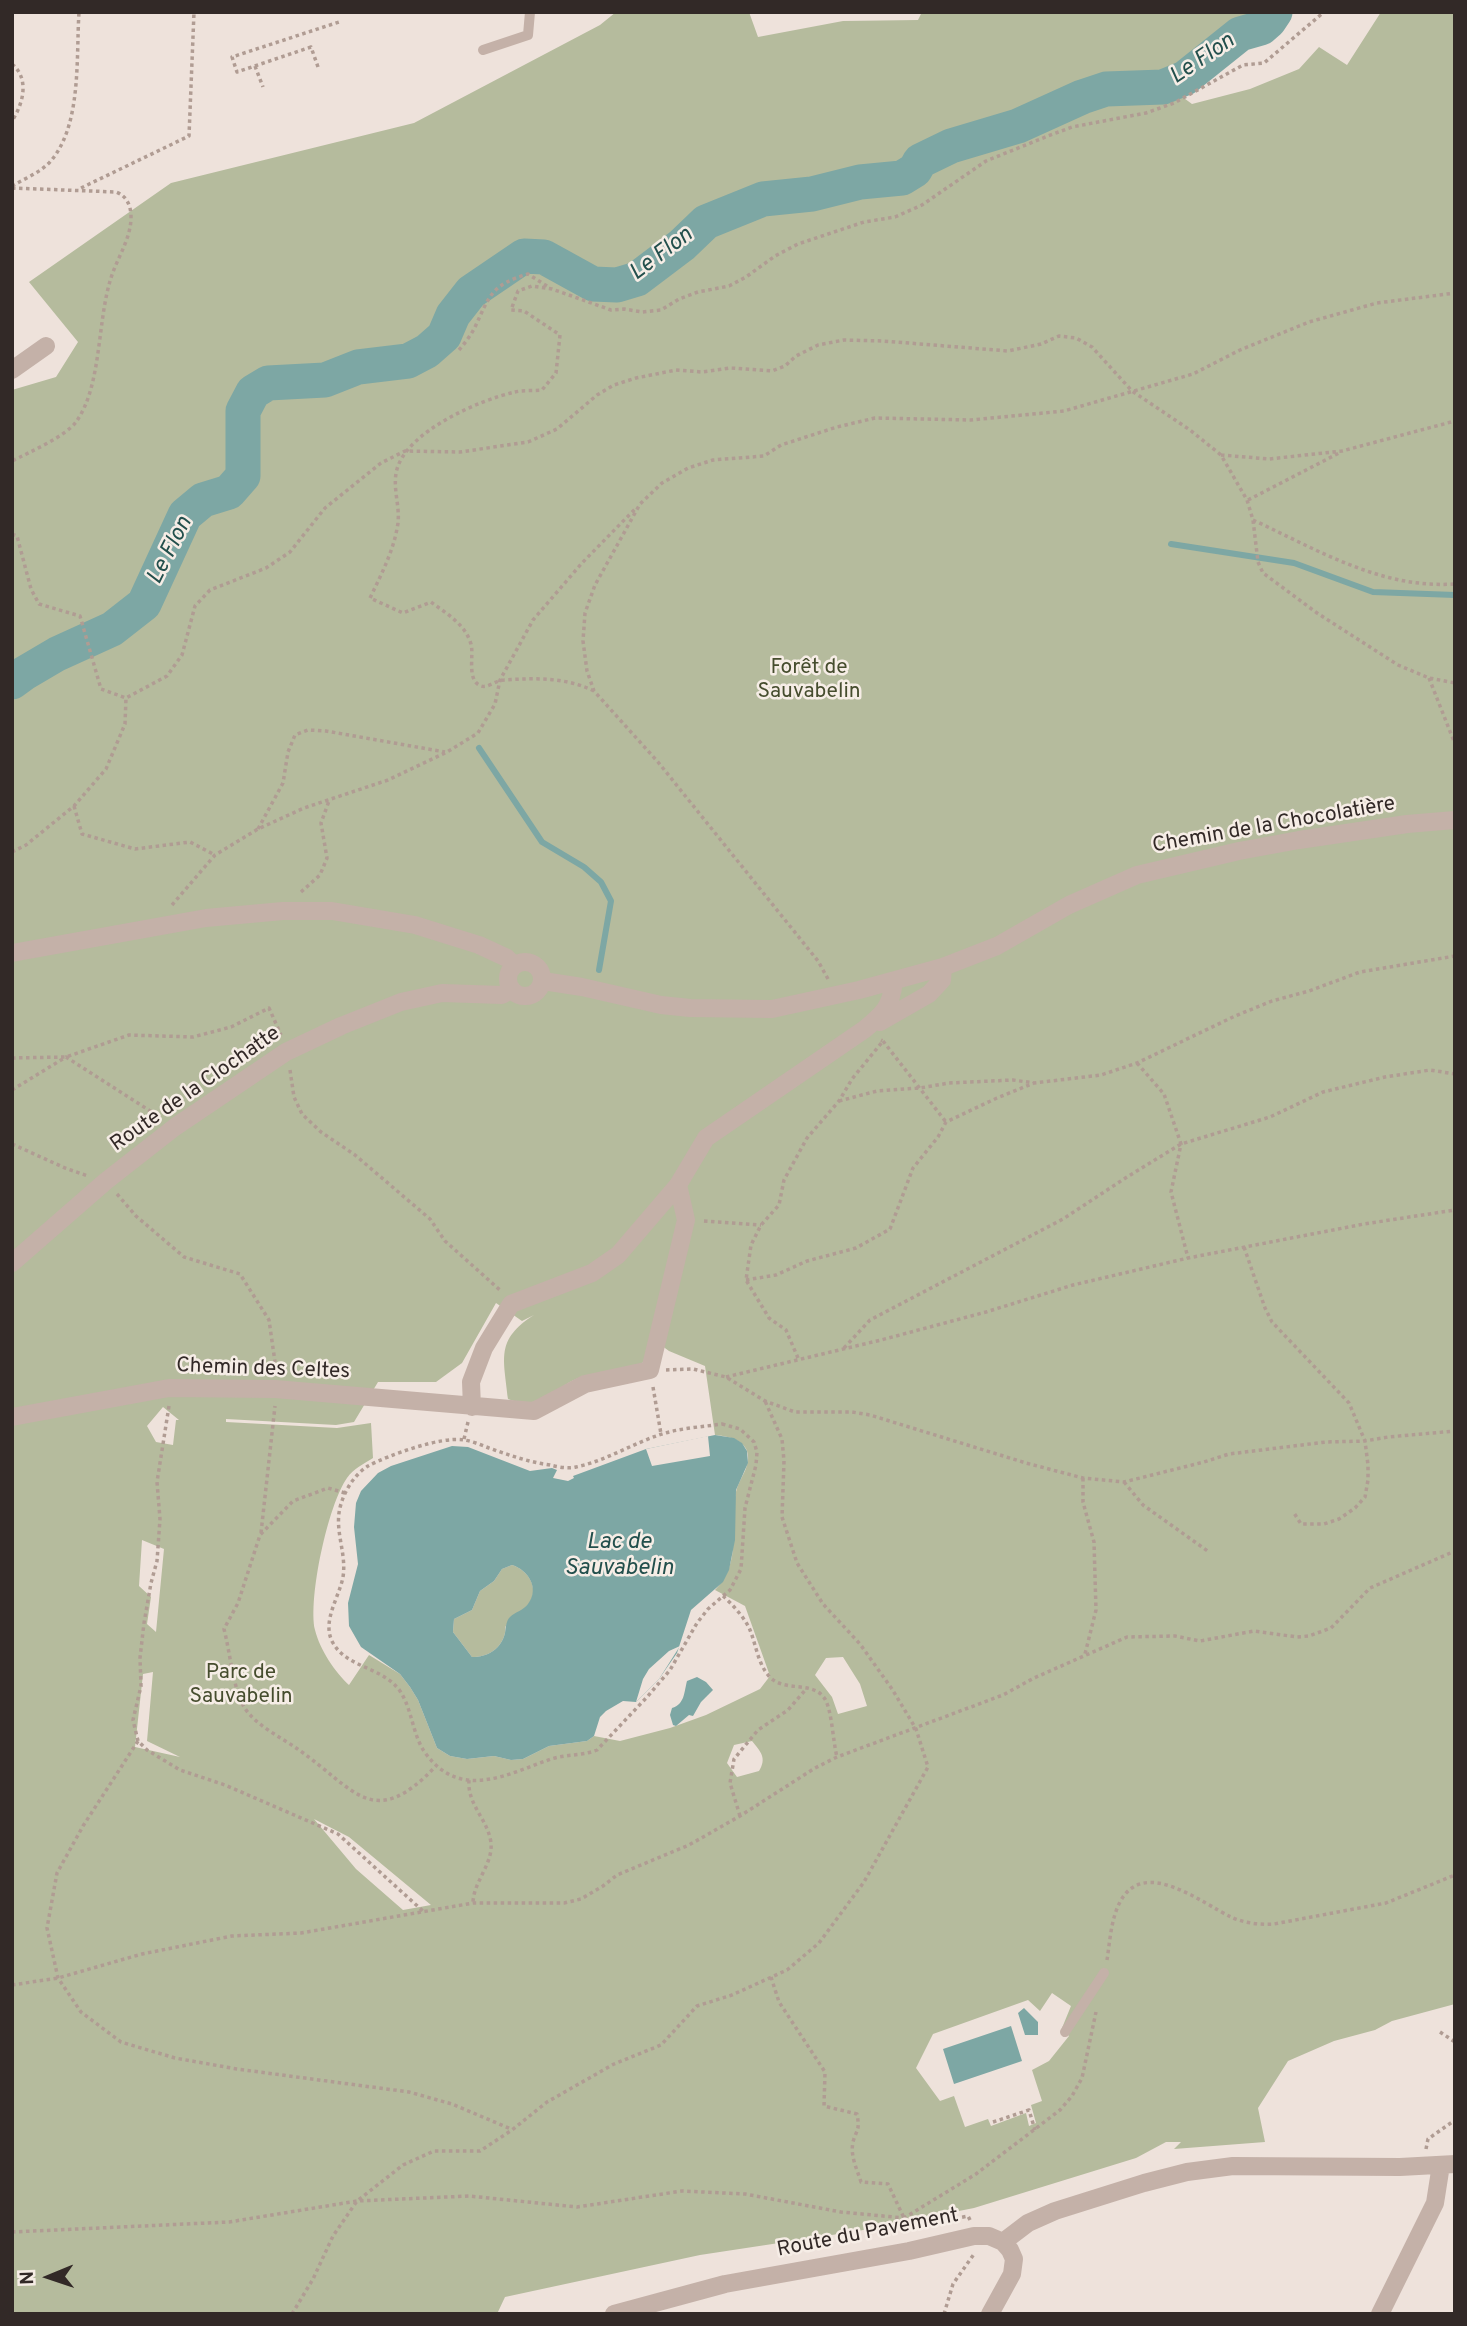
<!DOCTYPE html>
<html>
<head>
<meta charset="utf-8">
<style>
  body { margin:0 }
  #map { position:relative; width:1467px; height:2326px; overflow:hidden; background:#eee2db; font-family:Overpass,sans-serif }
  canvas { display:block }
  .frame { position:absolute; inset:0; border:14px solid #322927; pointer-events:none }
  .north { position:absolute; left:14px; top:2242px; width:70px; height:70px; -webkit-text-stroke:5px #f6ede6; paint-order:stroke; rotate:268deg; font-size:19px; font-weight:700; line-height:28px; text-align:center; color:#322927 }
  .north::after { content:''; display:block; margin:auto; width:24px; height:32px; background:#322927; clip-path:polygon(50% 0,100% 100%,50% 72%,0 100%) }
</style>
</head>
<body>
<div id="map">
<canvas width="1467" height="2326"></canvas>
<div class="frame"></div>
<div class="north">N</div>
</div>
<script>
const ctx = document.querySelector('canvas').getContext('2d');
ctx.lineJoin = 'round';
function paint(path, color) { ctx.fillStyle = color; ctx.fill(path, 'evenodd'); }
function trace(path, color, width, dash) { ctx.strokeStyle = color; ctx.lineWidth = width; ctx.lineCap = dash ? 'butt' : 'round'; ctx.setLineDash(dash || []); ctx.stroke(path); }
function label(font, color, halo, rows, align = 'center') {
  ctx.font = font + ' Overpass,sans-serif'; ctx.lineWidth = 5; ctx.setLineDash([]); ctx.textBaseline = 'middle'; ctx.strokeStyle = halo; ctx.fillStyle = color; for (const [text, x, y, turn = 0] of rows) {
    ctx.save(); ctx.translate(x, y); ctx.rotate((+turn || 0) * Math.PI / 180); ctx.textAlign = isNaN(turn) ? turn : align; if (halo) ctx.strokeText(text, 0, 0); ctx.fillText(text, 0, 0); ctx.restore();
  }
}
paint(new Path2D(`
  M616 12H749L758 37 843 21 918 20 922 12H1258L1245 24 1218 35 1179 75 1177 93 1192 104 1250 89 1299 69 1319 47 1347 65 1381 12H1455V2004L1392 2021 1375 2030 1334 2041 1288 2061 1258 2108 1265 2142 1174 2149 1181 2142H1166L1136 2158 974 2208 858 2231 700 2255 505 2297 497 2314H12V390L56 377 78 342 29 282 171 183 414 123 600 25ZM496 1303 522 1321 534 1315C495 1340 504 1358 508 1399 516 1402 526 1405 535 1403 548 1400 560 1387 572 1381 592 1371 618 1375 637 1367 647 1362 650 1349 654 1340L669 1351 705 1366 715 1435C726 1436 743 1439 747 1451 752 1466 739 1478 736 1492 729 1526 743 1562 715 1590L745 1606 770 1676 760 1689 706 1715 670 1728 620 1741 594 1736 587 1741 549 1746 523 1759 511 1760 494 1756 467 1759 450 1756 437 1748 418 1700 410 1687 400 1674 369 1655 349 1685C335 1672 320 1650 315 1630 308 1598 328 1505 347 1478 353 1469 365 1463 373 1458L371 1423 337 1428 226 1422V1419L336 1425 354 1422 378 1382H436L462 1363ZM163 1407 179 1420H176L173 1445 156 1442 147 1426ZM142 1540 164 1549 156 1632 147 1624 151 1597 139 1586ZM843 1657 860 1684 867 1706 838 1714 832 1697 815 1675 826 1658ZM153 1672 147 1741 180 1757 135 1747 143 1674ZM752 1741C761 1752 767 1758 759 1771L737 1777 727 1763 734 1745ZM314 1819 349 1837 431 1905 403 1910 356 1869ZM1052 1993 1071 2006 1062 2028 1069 2036 1049 2061 1032 2070 1042 2101 1031 2105 1036 2123 1029 2126 1026 2113 991 2126 988 2119 965 2127 954 2096 940 2101 916 2068 933 2034 1028 2000 1040 2011Z
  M512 1565C528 1570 540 1588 529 1604 524 1611 514 1616 508 1623 504 1628 506 1626 505 1633 501 1649 488 1657 472 1657L453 1632 454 1619 472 1610 480 1591 494 1581 502 1569Z`), '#b5bb9d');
paint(new Path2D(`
  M715 1435 734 1438 742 1443 747 1451 748 1463 736 1490 735 1540 729 1570 723 1582 691 1610 677 1653 659 1679 636 1702 623 1701 606 1711 600 1717 594 1736 587 1741 549 1746 523 1759 511 1760 494 1756 467 1759 450 1756 437 1748 418 1700 410 1687 400 1674 361 1647 349 1626 348 1603 358 1564 354 1527 356 1503 361 1491 378 1473 391 1466 452 1446 468 1447 530 1471 552 1468 557 1470 553 1478 568 1481 574 1478 573 1476 646 1449ZM512 1565C528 1570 540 1588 528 1604 524 1610 515 1612 510 1617 506 1621 506 1627 505 1633 501 1649 488 1657 472 1657L453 1632 454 1619 472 1610 480 1591 494 1581 502 1569Z
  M697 1677 706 1682 713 1690 701 1702 693 1716 689 1715 676 1726 673 1725 670 1715 672 1708C685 1704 684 1692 687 1681Z
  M1024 2008 1038 2022V2035H1025L1018 2013Z
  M1011 2026 1022 2061 954 2084 943 2049Z`), '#7da7a4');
paint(new Path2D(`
  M708 1436 710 1456 652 1466 646 1449Z
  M680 1646 659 1679 636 1702 643 1679 649 1669 669 1651Z`), '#eee2db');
trace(new Path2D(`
  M1171 544 1294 563 1373 592 1455 595
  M479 748 542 842 584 867 601 882 611 901 599 970`), '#7da7a4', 6);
trace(new Path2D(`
  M12 682 23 674 57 654 112 629 144 604 185 515 203 500 229 492 243 476V411L253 392 268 383 325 380 358 367 408 361 427 351 444 336 453 315 471 292 524 256 544 257 593 284 617 285 637 279 682 245 706 222 763 199 812 194 860 182 902 178 915 170 920 161 951 146 1018 126 1082 97 1106 89 1163 87 1185 78 1240 34 1261 28 1269 21 1275 12`), '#7da7a4', 35);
trace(new Path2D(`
  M12 64C30 79 23 104 12 121
  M255 66 263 87
  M318 67 311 47 237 72 232 57 339 22
  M12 186C24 179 39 173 49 163 82 127 76 59 79 12
  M12 188 116 192C127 196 131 206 131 217 131 239 117 258 111 278 97 321 102 386 76 422 66 436 28 453 12 461
  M81 188 189 136 194 12
  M459 350C465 343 471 335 475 327 490 295 491 285 528 274L550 288
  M1221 455 1269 459 1342 451 1455 421
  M1248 500 1341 452
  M1253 520C1318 550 1381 589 1455 584
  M12 534 17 536 31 589 39 604 80 616 101 689 126 698 167 676 182 655 195 606 210 590 266 568 290 552 325 508 381 463 405 451 460 452 528 442 557 429 597 395 614 385 636 378 676 370 702 372 730 368 772 371 785 366 796 356 818 345 844 340 883 341 1008 351 1041 344 1059 336 1076 338 1092 347 1132 391 1190 430 1221 455 1247 500 1253 520 1258 562 1263 573 1317 613 1398 665 1429 678 1455 683
  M1429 678 1455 744
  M594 691C565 677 535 678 504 680 495 680 487 690 479 685 467 678 474 655 471 644 465 624 447 614 431 602L403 613 370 598C382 573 394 550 398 523 400 505 392 487 397 469 408 431 479 400 515 392 523 390 533 391 542 390L556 373 560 335 524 311 511 310 518 291 532 286 552 289 611 310 624 309 642 312 661 310 679 299 698 292 729 286 746 277 775 256 798 244 864 222 895 217 922 205 986 161 1048 136 1072 127 1146 113 1174 103 1243 65 1264 63 1324 12
  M74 806 82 834 135 849 190 842 215 855
  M258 829 283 783 288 752 295 735 308 730 326 731 445 752
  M12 852 26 845 74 806 106 769 125 724 126 698
  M301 892 320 875 327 858 321 823 329 801
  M172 905 215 855 258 829 304 808 388 780 447 752 478 733 495 704 500 680 533 620 582 563 636 508
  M828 979 818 961 658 762 594 691 587 671 583 641 585 613 595 585 640 504 662 483 688 468 713 460 764 456 781 445 837 427 875 418 971 420 1064 411 1193 374 1240 350 1309 322 1377 303 1455 293
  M883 1041 946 1122
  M12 1058 66 1057 129 1035 193 1037 231 1027 269 1008 281 1035
  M1137 1063 1164 1094 1181 1144 1171 1192 1188 1258
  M290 1070 294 1097 302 1114 321 1132 355 1155 430 1219 445 1241 501 1291
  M12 1090 66 1057 158 1116
  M839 1101 877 1091 920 1088 949 1083 1013 1080 1034 1083 1101 1075 1137 1063 1235 1016 1272 1001 1309 991 1360 972 1455 956
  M12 1144 65 1168 88 1176
  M117 1194 136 1216 184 1257 240 1274 269 1320 275 1362
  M704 1221 761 1225
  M1244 1247 1265 1308 1272 1322 1349 1403 1365 1441 1368 1465V1480L1365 1497 1355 1508 1339 1519 1324 1524H1301L1294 1513
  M746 1280 776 1275 807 1261 856 1248 890 1229 913 1168 938 1137 946 1122 997 1098 1034 1083
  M844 1348 870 1320 1063 1219 1127 1177 1181 1144 1270 1117 1323 1092 1385 1077 1430 1070 1455 1074
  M798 1358 786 1330 769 1318 746 1280 751 1245 761 1225 779 1205 784 1180 807 1138 839 1101 852 1079 883 1041 881 1040
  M666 1370 693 1369 726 1377 765 1401 795 1412H852L870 1415 1026 1463 1083 1478 1124 1482 1204 1462 1229 1454 1326 1442 1365 1441 1388 1437 1455 1431
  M726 1377 881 1340 986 1312 1073 1285 1188 1258 1364 1224 1455 1210
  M653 1387 661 1434
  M169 1406 157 1482 160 1519 157 1561 151 1583 144 1623 140 1658 141 1686 133 1720 138 1741 147 1750 180 1770 225 1785 338 1834 424 1912
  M722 1424 740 1429 754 1442 757 1452 756 1465 745 1508 741 1569 730 1590 708 1609 697 1623 670 1670 648 1696 597 1750C582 1756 567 1754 551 1759 508 1774 461 1801 426 1754 412 1735 413 1711 400 1691 383 1667 347 1668 333 1643 321 1622 339 1598 343 1577 347 1552 333 1529 341 1504 345 1490 355 1474 368 1466 389 1455 441 1436 464 1440 472 1441 481 1445 489 1448 509 1455 528 1462 550 1465 558 1467 568 1469 576 1467 605 1461 632 1444 659 1435 679 1428 702 1427 722 1424Z
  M464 1439 468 1422
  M1083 1478V1502L1094 1542 1096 1610 1085 1654
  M1124 1482 1143 1505 1209 1552
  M345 1493 328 1488 293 1501 260 1535 238 1603 224 1629C230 1652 233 1688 244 1707 256 1726 281 1737 299 1750 356 1790 373 1832 436 1766
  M261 1533 275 1406
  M723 1596C733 1605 745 1618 750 1630 756 1645 758 1663 768 1675 783 1694 812 1679 825 1699 832 1711 833 1742 837 1757
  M138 1741 83 1826 57 1873 47 1928 58 1978 81 2012 121 2042 175 2058 237 2069 409 2092 452 2104 511 2129
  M469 1780C467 1805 488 1819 491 1843 493 1864 474 1881 473 1902
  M740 1816 730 1783 734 1759 758 1730 788 1710 807 1688
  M1107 1960C1110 1941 1111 1919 1120 1902 1144 1856 1203 1904 1231 1917 1244 1923 1259 1925 1274 1924L1386 1903 1455 1875
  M771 1977 779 2002 825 2072 824 2106 857 2114C860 2131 857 2128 853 2142 850 2156 857 2169 861 2182L888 2184 904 2218
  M12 1985 58 1978 142 1954 232 1936 301 1933 473 1903H564L581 1899 603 1886 617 1875 689 1845 740 1816 815 1768 837 1757 1003 1695 1034 1678 1127 1637 1175 1636 1200 1641 1254 1631 1297 1637 1309 1636 1331 1628 1370 1588 1455 1551
  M1440 2032 1455 2042
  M993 2122 1029 2110 1035 2130
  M1426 2149 1428 2139 1455 2120
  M970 2220 968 2216 924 2225 904 2218 976 2174 1060 2110 1072 2096 1082 2078 1096 2012
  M12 2232 229 2222 357 2201 469 2196 577 2207 682 2191 745 2194 841 2212 904 2218
  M292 2314 313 2279 333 2236 357 2201 403 2165 434 2151H480L512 2130 547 2102 614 2064 661 2045 697 2006 732 1995 787 1970 819 1943 864 1882 928 1767 916 1729 892 1689 860 1644 823 1604 797 1563 782 1517 784 1461 782 1439 765 1401
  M944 2314 953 2284 974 2254
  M1131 2314H1142`), '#b09c93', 3.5, [3.5, 3.5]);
trace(new Path2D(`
  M483 50 528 35 530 12
  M1065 2032 1104 1973`), '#c4b1a8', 10);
trace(new Path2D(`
  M12 370 46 346
  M12 953 206 918 283 911H332L415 925 479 945 507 958 514 965
  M508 979a17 17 0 1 1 34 0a17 17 0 1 1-34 0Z
  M543 981 582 987 661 1005 690 1008 772 1009 859 990 943 967 997 946 1069 905 1137 875 1239 851 1299 840 1407 824 1455 820
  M880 1022 929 994 942 980 943 967
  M12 1263 106 1181 175 1127 286 1052 341 1026 401 1002 442 993 502 995 511 990
  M472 1407 471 1382 484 1348 511 1304 592 1273 618 1255 678 1185 706 1138 865 1029C884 1013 891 1007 894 981
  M12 1417 169 1388 275 1389 534 1411 585 1384 650 1370 686 1220 678 1185
  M1003 2242 1028 2223 1055 2211 1144 2183 1187 2172 1233 2166 1400 2167 1455 2164
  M614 2314 725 2284 909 2251 974 2236H989L1003 2242 1010 2250 1014 2259 1012 2274 990 2314
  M1380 2314 1435 2203 1441 2165`), '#c4b1a8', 18);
label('21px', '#464d2e', '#f6ede6', [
  ["Forêt de",809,669],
  ["Sauvabelin",809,693],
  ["Parc de",241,1674],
  ["Sauvabelin",241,1698]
]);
label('21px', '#322927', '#f6ede6', [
  ["Chemin de la Chocolatière",1274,826,-10],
  ["Route de la Clochatte",196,1090,-35],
  ["Chemin des Celtes",263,1370,2],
  ["Route du Pavement",868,2234,-11]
]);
label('italic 23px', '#224f4c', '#f6ede6', [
  ["Le Flon",1203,60,-34],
  ["Le Flon",662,255,-37],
  ["Le Flon",171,551,-63],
  ["Lac de",619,1543],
  ["Sauvabelin",619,1569]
]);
</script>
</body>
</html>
